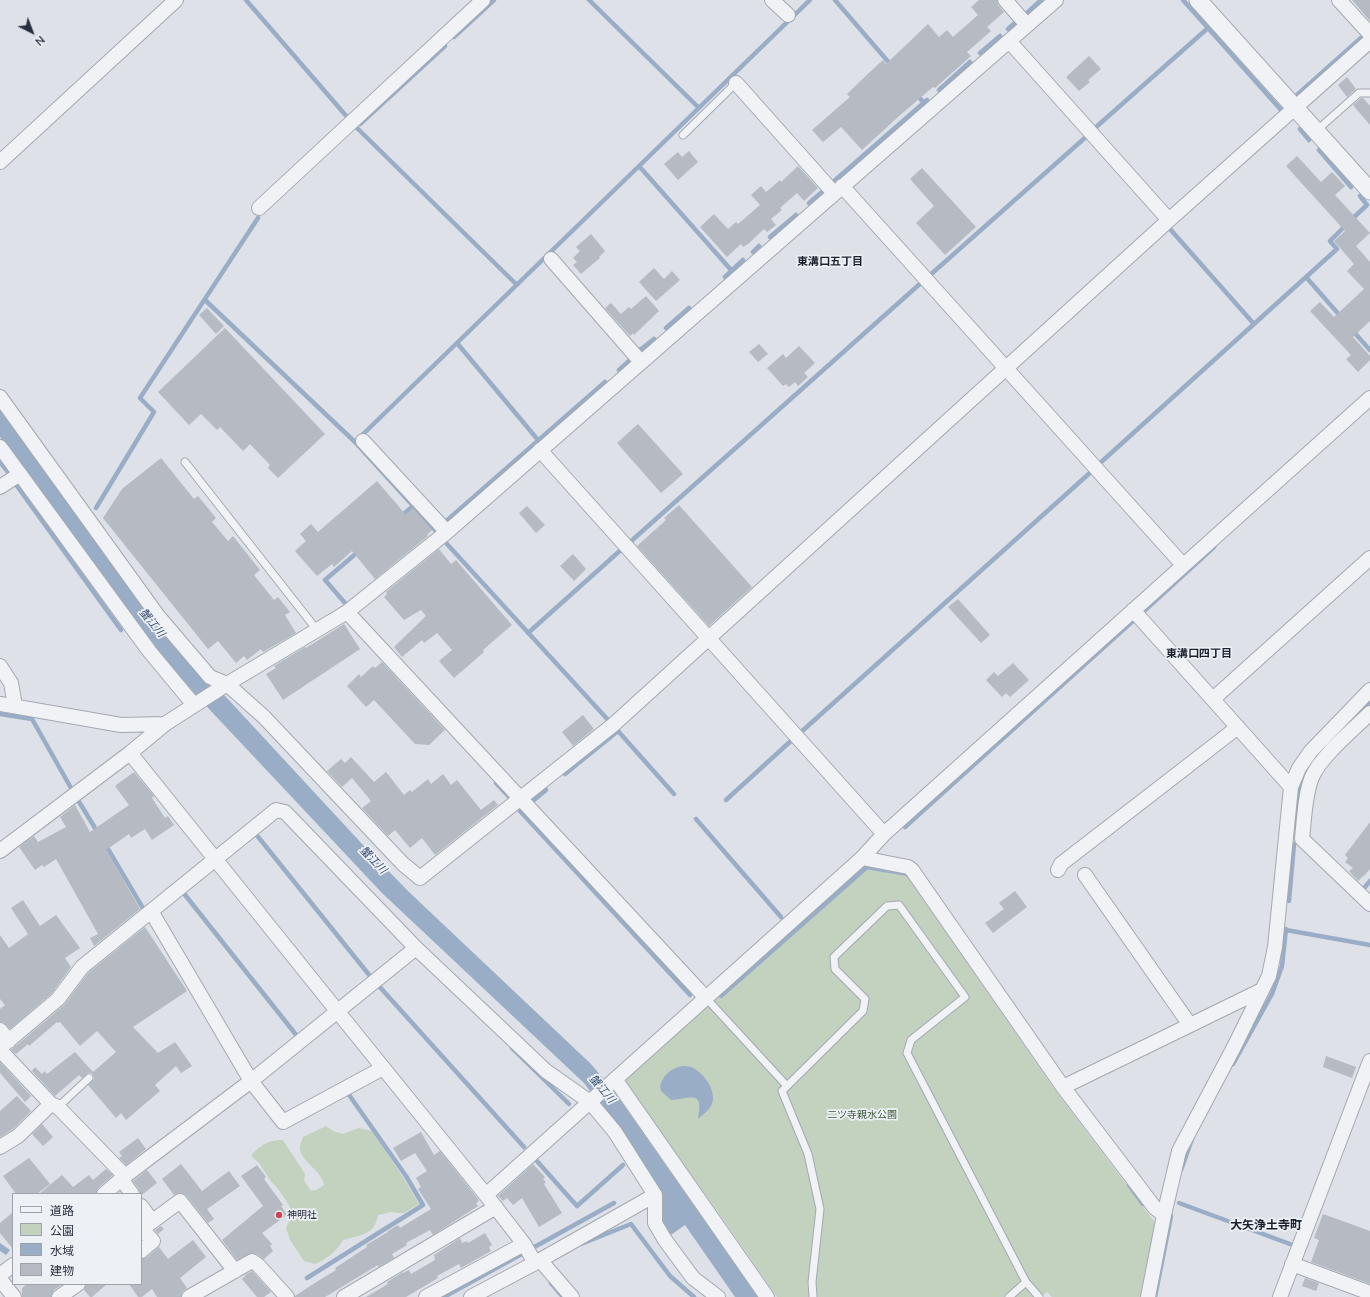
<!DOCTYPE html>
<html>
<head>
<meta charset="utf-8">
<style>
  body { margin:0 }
  #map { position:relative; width:1370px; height:1297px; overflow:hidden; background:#dee1e7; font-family:Mulish,"Noto Sans JP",sans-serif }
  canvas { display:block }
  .legend { position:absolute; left:12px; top:1193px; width:130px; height:92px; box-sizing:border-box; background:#edf0f5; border:1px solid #9ea2ab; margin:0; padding:5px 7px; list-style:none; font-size:12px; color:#272e3d }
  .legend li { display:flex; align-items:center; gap:8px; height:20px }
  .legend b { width:20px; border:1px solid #9ea2ab }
  .north { position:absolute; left:12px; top:12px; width:40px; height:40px; -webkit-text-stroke:3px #edf0f5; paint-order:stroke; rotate:138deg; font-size:11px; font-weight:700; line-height:16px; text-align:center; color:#272e3d }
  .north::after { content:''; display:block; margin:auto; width:14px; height:18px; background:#272e3d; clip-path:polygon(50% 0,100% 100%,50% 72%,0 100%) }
</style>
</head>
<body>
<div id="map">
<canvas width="1370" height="1297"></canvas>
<ul class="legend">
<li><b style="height:5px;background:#f0f2f5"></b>道路</li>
<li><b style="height:11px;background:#c3d1bf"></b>公園</li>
<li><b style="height:11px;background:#99adc6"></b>水域</li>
<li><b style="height:11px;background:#b5bac3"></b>建物</li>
</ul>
<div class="north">N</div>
</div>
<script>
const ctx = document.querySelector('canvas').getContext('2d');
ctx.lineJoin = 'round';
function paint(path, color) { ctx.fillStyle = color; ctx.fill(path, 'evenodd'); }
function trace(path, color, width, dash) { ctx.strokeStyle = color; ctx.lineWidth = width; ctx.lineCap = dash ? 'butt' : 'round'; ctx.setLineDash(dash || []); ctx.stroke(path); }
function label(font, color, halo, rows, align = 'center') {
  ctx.font = font + ' Mulish,"Noto Sans JP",sans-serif'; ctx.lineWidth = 3.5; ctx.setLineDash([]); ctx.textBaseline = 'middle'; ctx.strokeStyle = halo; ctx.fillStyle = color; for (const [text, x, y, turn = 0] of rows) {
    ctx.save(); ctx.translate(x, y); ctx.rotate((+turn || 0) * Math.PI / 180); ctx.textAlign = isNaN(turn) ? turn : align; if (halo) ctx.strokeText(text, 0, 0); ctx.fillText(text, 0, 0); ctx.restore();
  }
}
paint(new Path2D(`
  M867 869 907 876 1055 1090 1153 1220 1155 1224 1140 1297H1052L1047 1292 1041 1297H777L723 1219 625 1083V1077L719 996 721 999Z
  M326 1126 333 1131 343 1134 359 1128 372 1131 403 1177 419 1204 404 1213H398L392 1212 378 1215C377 1220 375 1226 371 1230 364 1235 352 1238 343 1240 336 1252 328 1258 315 1264L304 1261 290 1240 286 1228 292 1215 289 1205 279 1190 270 1180 259 1163 251 1156C257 1146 271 1139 283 1140L305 1174 304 1180 311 1191 316 1190 324 1185C322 1170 300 1162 300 1147 300 1144 302 1140 303 1137Z`), '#c3d1bf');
paint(new Path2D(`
  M0 405 214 684 363 845 409 892 591 1064 613 1090 758 1297H735L685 1225 665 1239 659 1227 661 1191 599 1103 584 1083 382 893 210 710 148 642 0 437Z
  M682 1066C685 1066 689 1066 691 1067 703 1072 717 1090 712 1104 709 1110 705 1113 699 1118H698C704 1089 690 1099 671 1100L661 1091 660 1086C663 1075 670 1069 682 1066Z
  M0 1243 10 1250 6 1255 0 1251Z`), '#99adc6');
trace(new Path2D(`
  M246 0 348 118
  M589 0 699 108
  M835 0 891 65
  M1183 0 1282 111
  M1027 13 1041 0
  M1008 29 1017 21
  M454 37 494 0
  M980 53 1000 36
  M939 90 970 62
  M917 95 924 103
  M1297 95 1362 37
  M360 124 445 46
  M356 127 517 285
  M1095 128 1208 28
  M1300 129 1309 140
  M1319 150 1351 187
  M639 166 732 271
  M833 182 927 100
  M809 203 822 192
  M1351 220 1367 205 1360 196
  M1170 229 1254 324
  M770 237 796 215
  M753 252 759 246
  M929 276 1087 136
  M725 277 743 260
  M1306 277 1342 318
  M205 300 355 442 435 530
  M666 328 689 308
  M1352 330 1370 350
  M457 343 538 440
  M640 350 654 339
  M619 370 630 360
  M355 442 810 0
  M0 462 8 472
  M1099 464 1337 249 1330 241 1346 225
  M17 486 121 630
  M96 508 154 412 140 398 258 218
  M400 517 413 506
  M444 523 605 382
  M629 543 922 282
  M447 544 609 721
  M345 603 325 580 359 551
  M1143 612 1214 547
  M528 633 623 548
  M0 714 32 719 71 788
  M1350 721 1370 701
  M800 733 1092 471
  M565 774 618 731 674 794
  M496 783 510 798
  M78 800 98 833
  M534 800 546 790
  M726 800 793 739
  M520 811 690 995
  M696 819 781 917
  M905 827 1135 619 1136 620
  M1296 828 1301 780 1309 764
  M255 833 370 976
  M105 844 144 910
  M1365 887 1370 881
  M182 891 297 1036
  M1289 901 1294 844
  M1286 930 1370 945
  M375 988 378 985 524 1147
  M721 996 867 867 908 874 909 876
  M512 1048 569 1104
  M1233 1064 1272 994 1282 966 1286 929
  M536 1160 577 1206 623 1165
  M1181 1170 1192 1139
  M1129 1185 1143 1204
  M1179 1203 1290 1244
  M581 1244 631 1224 670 1276 694 1297
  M307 1278 423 1205 406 1176 347 1092 346 1093
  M551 1283 563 1297
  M444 1297 614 1203
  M1155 1297 1171 1216`), '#99adc6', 4.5);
paint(new Path2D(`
  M979 0H997L998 5 1004 12 987 27 991 31 967 52 971 56 935 88 933 87 898 117 862 150 841 127 823 142 812 130 850 97 847 94 872 70 883 60 886 64 928 24 939 37 947 30 953 37 978 15 971 7Z
  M1352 0H1370V21Z
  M1089 56 1101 69 1088 80 1090 82 1079 91 1066 77Z
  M1347 77 1356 89 1347 97 1338 85Z
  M1361 98H1363L1370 106V125L1353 105Z
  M689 151 698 162 678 180 664 164 678 152 682 157Z
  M1297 156 1321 182 1332 172 1345 186 1335 195 1370 233 1356 246 1370 262V321L1353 337 1370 356V360L1358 372 1346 359 1351 355 1310 311 1320 302 1334 317 1364 289 1347 271 1354 264 1334 241 1345 231 1286 166Z
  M798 166 818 188 804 201 797 193 780 208 782 210 771 219 776 225 767 232 764 229 748 244 743 247 741 244 727 257 700 227 714 214 728 229 736 222 738 224 760 205 751 195 761 186 766 192 780 180 781 182Z
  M922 168 976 227 945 255 916 223 934 206 910 179Z
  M591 234 605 251 599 257 600 258 581 274 573 265 577 262 573 258 580 251 576 247Z
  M654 268 664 279 672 271 680 280 656 301 639 282Z
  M646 296 659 311 634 335 633 333 630 336 605 308 611 303 621 314 629 307 631 309Z
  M207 308 224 326 216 334 199 315Z
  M225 328 325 434 278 478 268 468 270 465 250 444 243 451 220 427 217 430 201 414 189 425 158 392Z
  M759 344 768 354 758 362 749 352Z
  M799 346 815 363 804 373 808 377 798 386 795 382 789 387 786 384 783 386 767 368 783 354 786 358Z
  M638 424 683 474 661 493 617 443Z
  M161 458 194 499 198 496 216 518 212 522 228 541 233 536 260 570 254 575 274 600 278 597 290 612 285 615 296 633 263 652 261 649 247 660 244 656 236 663 218 641 208 649 103 518 122 489Z
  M377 481 406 515 413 508 432 530 427 535 428 536 375 579 352 551 334 567 332 564 317 576 295 551 306 541 300 534 311 524 318 532Z
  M679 505 752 587 709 626 637 546 666 520 664 518Z
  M527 506 545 525 536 533 519 513Z
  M439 549 451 564 456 560 512 625 483 650 484 652 454 678 439 661 452 650 437 633 424 643 422 640 402 657 394 647 426 616 421 610 404 620 384 597 387 594 386 592Z
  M573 554 586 569 574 581 560 566Z
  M958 599 990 635 981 643 948 607Z
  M344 624 360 649 283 700 266 674 276 668 274 666 305 647 306 648Z
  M382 662 445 730 429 745 415 744 374 700 366 707 347 686 359 674 361 677 373 666 375 668Z
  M1013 663 1029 680 1010 697 1006 693 1002 697 986 680 994 672 998 676Z
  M583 715 594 729 573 746 562 732Z
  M351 757 374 782 386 772 404 795 410 790 412 792 428 779 431 784 443 774 451 785 457 780 481 810 494 800 498 805 435 855 422 838 410 848 395 830 388 836 362 808 371 801 352 778 342 787 327 771 341 759 345 763Z
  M134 772 154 796 152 798 165 818 168 816 174 825 152 840 145 829 131 838 129 834 106 850 140 909 94 946 90 938 98 934 56 859 44 867 42 865 35 870 19 847 34 836 38 842 66 827 60 817 75 805 90 832 129 805 115 786Z
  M1370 822V869L1364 876H1363L1358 881 1349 871 1353 868 1345 862 1348 858 1345 855Z
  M1015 891 1027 907 993 933 985 923 1004 909 999 903Z
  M23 900 40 926 56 915 80 948 65 958 71 967 52 993 10 1029 3 1022H0V1009L5 1005 0 999V935L9 948 28 934 11 908Z
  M145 927 187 991 133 1027 158 1053 175 1042 192 1066 181 1073 176 1066 155 1085 160 1091 126 1120 121 1113 116 1118 88 1085 94 1079 93 1075 91 1073H88L82 1078 79 1075 55 1096 32 1071 35 1067 42 1074 45 1071 47 1074 75 1052 93 1072 116 1052 97 1031 80 1046 60 1022 58 1023 57 1022 29 1046 28 1044 16 1054 11 1050 64 1005 88 973Z
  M1326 1056 1356 1067 1352 1078 1323 1067Z
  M0 1062 31 1096 25 1102 0 1073Z
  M17 1096 31 1111 13 1129 0 1137V1111Z
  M42 1124 53 1137 43 1146 32 1134Z
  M421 1132 434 1155 440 1151 478 1199 479 1201 476 1203 478 1206 433 1235 430 1230 406 1243 407 1245 392 1254 394 1258 378 1267V1265L325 1297H295V1296L318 1281 336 1270 335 1268 367 1247 366 1245 388 1232V1231L398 1225 400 1228 431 1209 418 1189 421 1187 416 1178 427 1171 415 1153 401 1161 393 1148Z
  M138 1138 146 1149 126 1165 119 1158 122 1156 119 1152Z
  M29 1158 50 1184 37 1194H16L3 1176Z
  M181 1164 202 1191 229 1171 240 1186 207 1209 214 1219 208 1223 186 1195 179 1193 174 1195 162 1179Z
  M533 1164 545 1177 543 1179 546 1182 544 1184 562 1213 539 1227 522 1198 513 1205 507 1198 503 1201 498 1196Z
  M257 1165 266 1177 264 1179 283 1205 281 1206 287 1215 262 1233 272 1244 270 1246 273 1251 264 1259 257 1254 252 1253 237 1260 222 1240 263 1206 241 1176Z
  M106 1169 113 1175 98 1188 96 1194H39L62 1175 73 1187 89 1175 93 1180Z
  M147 1170 157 1183 143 1194H140L139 1189 133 1181Z
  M13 1212V1249L0 1233V1223Z
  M1323 1214 1370 1231V1284L1311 1262 1319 1240 1314 1238Z
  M161 1226 164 1229 158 1234 155 1230Z
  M485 1233 492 1245 489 1247 491 1251 461 1268 459 1264 437 1276 438 1278 406 1297H366L388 1284 387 1282 403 1272V1273L409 1270 411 1274 435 1260 434 1255 460 1238 462 1243 467 1241 468 1243Z
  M193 1240 206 1257 180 1278 187 1288 182 1292 181 1297H157L152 1289 142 1297H138L129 1284H141V1259L146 1258 159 1247 168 1259Z
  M252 1271 271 1292 264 1297H257L242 1279 246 1275H245Z
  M1305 1278 1319 1283 1316 1291 1302 1286Z
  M27 1284H63L54 1290 51 1297H22V1288Z
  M86 1284H107L92 1297H90L84 1290Z`), '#b5bac3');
const service = new Path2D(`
  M1316 131 1359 93H1370
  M683 135 736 83
  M185 462 317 630
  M706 998 787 1086
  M58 1107 89 1078
  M1026 1282 1039 1297
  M813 1297 812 1282 820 1209 808 1154 782 1091 863 1011 865 999 835 969 834 957 887 906 899 905 965 997 911 1040 907 1053 1026 1282 1009 1297`);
const minor = new Path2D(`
  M772 0 788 15
  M1005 0 1027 25
  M1339 0 1370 34
  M1009 41 1169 220
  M736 83 834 193
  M0 162 176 0
  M842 186 1183 565
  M259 208 483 0
  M551 259 641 362
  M0 397 158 616 210 677 227 684 264 717 403 864 420 878 613 725 1169 220 1370 41
  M363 441 447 532
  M0 447 150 652 194 705
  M540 450 884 834
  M0 487 20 474
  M1133 610 1291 787
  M347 612 706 998
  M0 666 11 683 15 706
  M1213 699 1370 558
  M0 704 121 725 165 724
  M1370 713C1353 730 1321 756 1312 777 1305 793 1304 821 1302 839L1370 904
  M130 753 338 1012 486 1195 524 1244 535 1263
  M0 851 130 753 165 724 227 684 347 612 447 532 1056 0
  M862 858 908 867 912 870 1063 1087 1155 1208 1164 1215
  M1058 870 1061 864 1238 727
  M1085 875 1190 1025
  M151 911 251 1081 283 1122 383 1068
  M0 1030 9 1041
  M0 1048 58 999 82 967 276 810 285 812 416 948 546 1071 590 1102 615 1132 655 1195V1223L665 1240 693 1278 718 1297
  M0 1050 51 1104 58 1107 125 1176
  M615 1079 767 1297
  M1063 1087 1262 990
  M0 1147 18 1136 51 1104
  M122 1180 132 1194
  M104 1194 125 1176 251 1081 416 948
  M486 1195 862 858 884 834 1370 398
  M141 1206 152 1221
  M141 1251 153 1241 142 1229 180 1201 235 1271
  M540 1260 572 1297
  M1292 1264 1370 1293
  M0 1275 13 1265
  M0 1279 14 1297
  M59 1297 78 1284
  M189 1297 252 1261 258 1265 287 1297
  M344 1297 496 1207
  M426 1297 524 1244
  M471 1297 535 1263 655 1195
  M1148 1297 1164 1215 1179 1151 1234 1047 1269 976 1275 947 1291 787 1299 768 1311 751 1370 690
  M1280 1297 1370 1061`);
const tertiary = new Path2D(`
  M1198 0 1370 191`);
trace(service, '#a3a8b1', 9);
trace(minor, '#a3a8b1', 16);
trace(tertiary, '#a3a8b1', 19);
trace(service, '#f0f2f5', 7);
trace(minor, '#f0f2f5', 14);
trace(tertiary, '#f0f2f5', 17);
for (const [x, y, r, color] of [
  [279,1215,4,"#ca4553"]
]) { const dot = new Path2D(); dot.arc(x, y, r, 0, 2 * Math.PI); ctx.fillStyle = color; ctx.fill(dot); trace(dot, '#edf0f5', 1.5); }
label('10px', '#3a5835', '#edf0f5', [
  ["二ツ寺親水公園",862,1115]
]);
label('10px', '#272e3d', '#edf0f5', [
  ["神明社",287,1215]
], 'left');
label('bold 11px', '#1a202e', '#edf0f5', [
  ["東溝口五丁目",830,262],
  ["東溝口四丁目",1199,654]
]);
label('italic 11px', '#334b70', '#edf0f5', [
  ["蟹江川",152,623,51],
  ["蟹江川",373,860,46],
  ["蟹江川",602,1089,50]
]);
label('bold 12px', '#1a202e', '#edf0f5', [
  ["大矢浄土寺町",1266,1225]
]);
</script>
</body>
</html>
